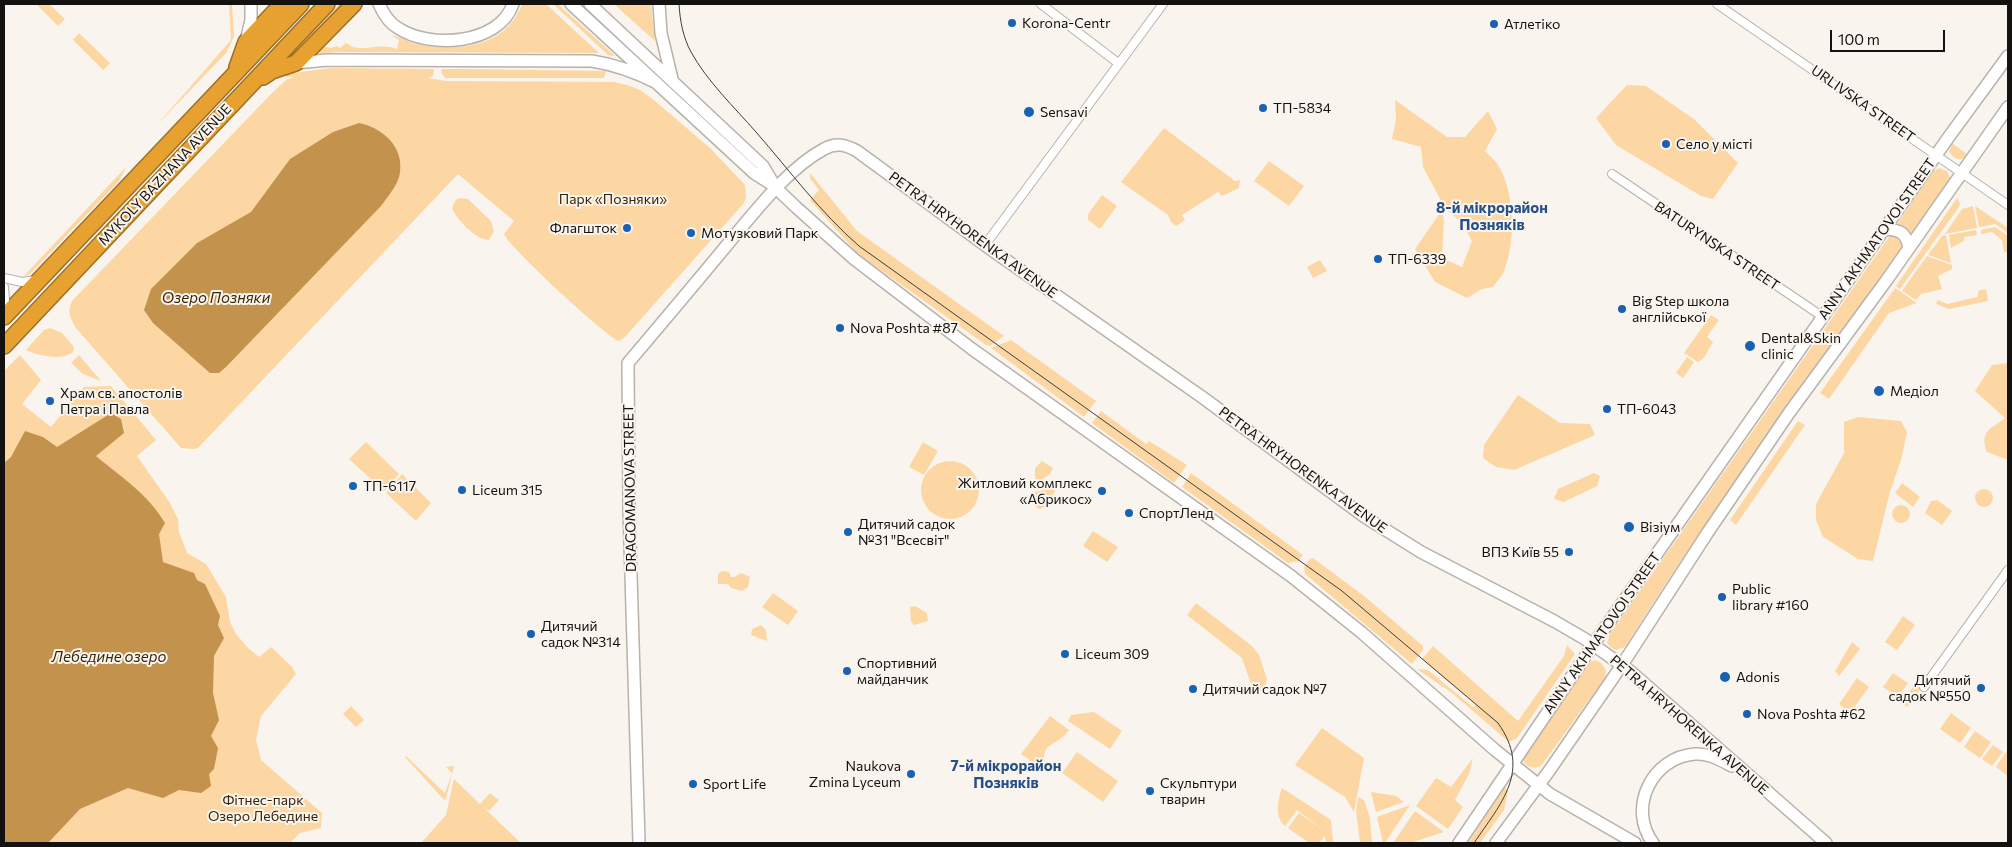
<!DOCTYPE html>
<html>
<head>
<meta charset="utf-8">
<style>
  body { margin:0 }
  #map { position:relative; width:2012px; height:847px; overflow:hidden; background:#f9f4ed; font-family:Commissioner,sans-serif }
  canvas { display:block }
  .frame { position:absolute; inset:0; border:5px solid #141210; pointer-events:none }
  .scale { position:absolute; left:1830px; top:30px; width:115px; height:22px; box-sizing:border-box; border:2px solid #141210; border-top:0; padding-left:6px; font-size:15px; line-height:18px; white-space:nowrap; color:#141210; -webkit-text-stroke:4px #f9f4ed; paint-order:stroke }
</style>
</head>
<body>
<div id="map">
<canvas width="2012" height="847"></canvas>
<div class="frame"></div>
<div class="scale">100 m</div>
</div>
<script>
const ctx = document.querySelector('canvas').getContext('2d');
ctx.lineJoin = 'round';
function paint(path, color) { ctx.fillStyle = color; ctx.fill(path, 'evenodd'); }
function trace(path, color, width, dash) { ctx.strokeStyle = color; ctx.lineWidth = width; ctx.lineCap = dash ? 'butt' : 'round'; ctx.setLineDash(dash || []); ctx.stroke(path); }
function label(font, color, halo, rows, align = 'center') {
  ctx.font = font + ' Commissioner,sans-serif'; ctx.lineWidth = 4; ctx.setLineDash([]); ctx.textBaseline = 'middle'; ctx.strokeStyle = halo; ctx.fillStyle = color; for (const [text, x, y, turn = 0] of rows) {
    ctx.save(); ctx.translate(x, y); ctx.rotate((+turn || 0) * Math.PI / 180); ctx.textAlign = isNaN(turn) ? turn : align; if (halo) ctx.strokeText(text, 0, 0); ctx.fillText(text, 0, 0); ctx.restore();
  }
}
paint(new Path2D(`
  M36 4H49L65 19 58 26Z
  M229 4H232L234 36 227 52 156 126 231 40Z
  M339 4H342L291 57 288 56Z
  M522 4H546L599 53 340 52 311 54 319 45 331 48 337 46 340 48 346 43C361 55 378 41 397 49L399 40 391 35C401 37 410 43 421 45 460 51 506 47 522 4Z
  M553 4H558L615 56 608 55Z
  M614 4H651L655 41Z
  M79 33 110 63 103 70 73 40Z
  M330 68 434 69 433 76 428 78 446 81 614 82 627 85 640 90 655 101 710 148 745 185 746 197 744 203 625 337 619 341C607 338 506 244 504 234L514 221 458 174 198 448 194 449 181 448 76 328C70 318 67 312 72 301L272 93 286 80 293 77H286V74Z
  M442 69H464L606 71 604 78H445L441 72Z
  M1627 85 1646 86 1694 119 1738 163 1713 199 1701 196 1616 145 1596 118Z
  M1395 100 1447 137H1465L1488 111 1497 129 1485 151C1489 155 1495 160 1498 165 1515 192 1516 242 1504 271 1502 277 1496 282 1493 287L1482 289 1467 298 1435 282 1415 249 1442 210 1444 220 1442 258 1462 267 1472 241 1462 223 1445 208 1423 167 1421 147 1392 139 1396 120Z
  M1164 128 1235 181 1240 180 1239 188 1222 196 1218 192 1182 215 1185 220 1176 226 1171 222 1168 215 1121 182Z
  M1952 143 1968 155C1961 162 1954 160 1949 151Z
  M1269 161 1304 186 1289 206 1254 181Z
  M126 167 119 181 30 274 23 277Z
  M1939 168 1947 171 1950 178V182L1911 236 1905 227 1896 226 1932 172Z
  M810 173 857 231 1004 336 990 346 986 345 858 254 810 200 819 190 810 178Z
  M1102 195 1117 206 1100 229 1088 220V214Z
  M459 198 468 199 491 221 494 231 489 240C476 240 456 219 452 208L455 201Z
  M1957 198 1960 203 1959 207 1900 289 1896 286Z
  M1973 206 1977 228 1945 234 1962 209Z
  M1975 206 2008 228V233L1995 224 1979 227Z
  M1995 227 2008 236V252H2004L2002 240 1992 232 1981 234V230Z
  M1976 230 1977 235 1964 237V241L1951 248 1949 235Z
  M1897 233 1904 246 1901 251C1804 380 1711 511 1625 647L1616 650 1610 647 1607 643 1610 634 1889 237Z
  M1946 235 1951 263 1928 255 1942 236Z
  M1927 256 1952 265V269L1938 276 1942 289 1921 294 1916 300 1902 291Z
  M1320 260 1327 271 1313 278 1307 267Z
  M1895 288 1917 303 1889 313 1829 399 1820 393Z
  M1986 289 1988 301 1949 309 1936 304 1938 300 1947 304 1978 297V291Z
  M1711 315 1719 320 1707 337 1713 342C1709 347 1706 359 1698 362L1684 353Z
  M50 328 62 333 74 347 73 352C63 361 38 356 26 350L44 330Z
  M1011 340 1096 401 1084 417 991 348Z
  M20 355 41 380 22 404 51 427 84 387 111 386 156 440 137 456 170 503 178 519 179 532 187 553 206 564 226 597 230 622 236 634 248 648 259 657 271 647 292 667 296 674 261 716 256 740 261 760 322 813 321 828 300 833 290 843H4V371Z
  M79 355 101 381 83 374 71 363Z
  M1687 357 1694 362 1683 378 1676 373Z
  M2008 363V460L1987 452C1979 431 1991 429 2005 418L1975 391 1992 365Z
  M1518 395 1560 423 1590 424 1595 435 1514 470 1496 467 1483 458 1484 445Z
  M1101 411 1146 444 1149 441 1187 465 1174 483 1092 423Z
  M1858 417 1901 421 1907 432 1901 460 1890 492 1873 561 1858 559 1823 537 1816 520V504L1844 453V422Z
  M1798 421 1805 425 1736 525 1730 520Z
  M366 442 399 474 384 491 349 459Z
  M923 442 938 451 924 475 909 467Z
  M1042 461 1053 468 1050 474 1035 484V468Z
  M921 490a29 29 0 1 1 58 0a29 29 0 1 1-58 0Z
  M1191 473 1303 555 1299 561 1288 563 1182 487Z
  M1594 473 1600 476 1597 486 1564 502 1554 499 1558 489Z
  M402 474 431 503 416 521 386 493Z
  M1902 483 1920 497 1913 507 1895 493Z
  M1054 488 1055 491 1046 506 1040 509C1032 507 1035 499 1035 492Z
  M1975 498a9 9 0 1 1 18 0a9 9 0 1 1-18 0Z
  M1937 500 1952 511 1942 525 1925 513 1931 501Z
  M1892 514a9 9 0 1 1 18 0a9 9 0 1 1-18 0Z
  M1093 531 1118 547 1107 562 1083 546Z
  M1313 558 1364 596 1423 646V650L1412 664 1305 574 1304 567 1310 559Z
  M722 571 729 572 731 577H734L741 573 750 577 748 587 742 591 731 588 728 584H718V574Z
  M773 593 798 611 788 625 762 607Z
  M1196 603 1252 646 1259 655 1267 679 1264 691 1253 690 1242 658 1187 615Z
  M915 606 927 613 928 621 914 625 911 622 910 607Z
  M1903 616 1915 625 1897 650 1885 642Z
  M761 625 766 630 767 641 751 635 752 629Z
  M1852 642 1860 649 1839 676 1835 671Z
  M1567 645 1575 654 1517 738 1509 742 1452 693 1417 669 1428 670 1473 707 1476 705 1422 659 1433 646 1518 721 1564 656Z
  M1595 660 1601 663 1606 670 1605 678 1541 766C1533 769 1527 768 1523 760L1526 749 1587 664Z
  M1893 673 1908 683 1898 697 1883 687Z
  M1857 678 1869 687 1850 713 1839 704Z
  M1915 684 1921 688 1907 707 1901 703Z
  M351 706 364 720 356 727 343 714Z
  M1094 712 1122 731 1110 749 1068 721 1071 715Z
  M1951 713 1971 728 1960 743 1940 729Z
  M1050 716 1069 730C1056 749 1035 740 1049 774L1021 754Z
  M1322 728 1364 758 1354 812 1345 797 1295 765Z
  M1975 731 1991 742 1980 758 1964 747Z
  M1993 745 2003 752 1992 766 1982 759Z
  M1077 752 1118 781 1103 802 1062 773Z
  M2006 752 2008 754V776L1996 767Z
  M406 756 445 793 452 773 446 767 454 766 446 799 444 800 405 757Z
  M1473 758 1469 774 1455 800 1463 807 1448 829 1416 806 1436 778 1451 787Z
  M454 779 480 804 490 793 499 800 489 811 483 807 521 843H421L446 815Z
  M1505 787 1508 790 1504 810 1480 843H1468Z
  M1282 788 1331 820 1333 843H1326L1325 836 1319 843H1309L1288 828 1299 813 1325 831 1297 810 1285 826C1274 817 1278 799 1282 788Z
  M1371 792 1396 796 1404 802 1376 812Z
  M1358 797 1364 800 1370 818 1372 843H1360L1356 811Z
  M1410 805 1385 843H1383L1377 817Z
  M1415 811 1444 832 1410 843H1393Z`), '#fdd7a3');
paint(new Path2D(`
  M359 123C381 127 404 146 400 172 399 184 388 196 381 206L226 367 219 373H210L153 323 144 310 151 289 197 243 251 212 290 159 333 132Z
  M111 413 121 419 124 433 96 456C121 477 148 494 165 523L159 534 163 562 194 573 197 580 205 584 220 616 218 625 224 638 214 656 213 693 219 720 211 736 218 748 214 769 209 774 211 786 201 793 179 790 163 798 128 788 80 809 48 843H4V463L11 457 25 431 43 437 57 447Z`), '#c3934e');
const street = new Path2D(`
  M1041 4 1118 63
  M1717 4 2008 205
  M1612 174 1823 317
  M985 245 1163 4
  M4 278 22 282 35 280
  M4 287 6 313
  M1924 687 2008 570`);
const secondary = new Path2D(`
  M379 4C383 13 389 23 398 28 429 49 499 45 513 4
  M571 4 754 173 773 185
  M590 4 763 166 776 188 797 208 854 259 972 349 1291 576 1361 632 1495 750 1550 794 1635 843
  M659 4 661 33 672 79
  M246 41 251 20V4
  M296 63 327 60 592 61C617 65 636 72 657 83
  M1885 229C1900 230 1906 232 1909 248
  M639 843 629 508 628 363C661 324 694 285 727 245 754 213 787 169 824 149 836 142 846 145 857 151L996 253 1202 397 1365 517 1421 552 1554 621 1585 639 1630 671 1826 843
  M1459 843 1593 645 1948 138 2008 56
  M1496 843 1549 771 1622 665 1708 532 1789 413 1886 281 2008 107
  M1653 843C1627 808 1652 757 1695 754 1709 753 1720 760 1732 766`);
const highway = new Path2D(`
  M237 67 246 42 282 4
  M263 77 272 71 296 63 354 4
  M4 317 301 4
  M4 346 327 4`);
trace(street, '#b7b2ac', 10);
trace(secondary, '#b7b2ac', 14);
trace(highway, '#9c6f25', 18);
trace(street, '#fff', 8);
trace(secondary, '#fff', 11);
trace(highway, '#e6a131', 15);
trace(new Path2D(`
  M679 4C680 21 683 37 691 52 707 81 734 107 756 132 790 171 820 212 859 246L1342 591 1498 723C1532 771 1501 803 1474 843`), '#3f3d3a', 1);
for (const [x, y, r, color] of [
  [1012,23,5,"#1961b1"],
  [1494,24,5,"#1961b1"],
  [1263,108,5,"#1961b1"],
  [1029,112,6,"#1961b1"],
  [1666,144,5,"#1961b1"],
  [627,228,5,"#1961b1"],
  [691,233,5,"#1961b1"],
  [1378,259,5,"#1961b1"],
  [1622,309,5,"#1961b1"],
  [840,328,5,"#1961b1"],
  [1750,346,6,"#1961b1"],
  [1879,391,6,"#1961b1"],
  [50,401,5,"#1961b1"],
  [1607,409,5,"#1961b1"],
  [353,486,5,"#1961b1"],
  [462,490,5,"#1961b1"],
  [1102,491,5,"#1961b1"],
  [1129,513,5,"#1961b1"],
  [1629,527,6,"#1961b1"],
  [848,532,5,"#1961b1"],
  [1569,552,5,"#1961b1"],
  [1722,597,5,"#1961b1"],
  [531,634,5,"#1961b1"],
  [1065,654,5,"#1961b1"],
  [847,671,5,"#1961b1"],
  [1725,677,6,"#1961b1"],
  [1981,688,5,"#1961b1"],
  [1193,689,5,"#1961b1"],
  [1747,714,5,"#1961b1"],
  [911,774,5,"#1961b1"],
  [693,784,5,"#1961b1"],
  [1150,791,5,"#1961b1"]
]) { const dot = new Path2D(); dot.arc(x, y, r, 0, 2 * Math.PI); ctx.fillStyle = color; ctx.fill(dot); trace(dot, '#f9f4ed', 2); }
label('14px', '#141210', '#f9f4ed', [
  ["Korona-Centr",1022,23],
  ["Атлетіко",1504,24],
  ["ТП-5834",1273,108],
  ["Sensavi",1040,112],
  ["Село у місті",1676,144],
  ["Флагшток",617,228,"right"],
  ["Мотузковий Парк",701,233],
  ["ТП-6339",1388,259],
  ["Big Step школа",1632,301],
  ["англiйськоï",1632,317],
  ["Nova Poshta #87",850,328],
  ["Dental&Skin",1761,338],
  ["clinic",1761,354],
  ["Медіол",1890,391],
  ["Храм св. апостолів",60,393],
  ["Петра і Павла",60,409],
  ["ТП-6043",1617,409],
  ["Житловий комплекс",1092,483,"right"],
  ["«Абрикос»",1092,499,"right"],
  ["ТП-6117",363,486],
  ["Liceum 315",472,490],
  ["СпортЛенд",1139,513],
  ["Дитячий садок",858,524],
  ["№31 \"Всесвіт\"",858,540],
  ["Візіум",1640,527],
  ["ВПЗ Київ 55",1559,552,"right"],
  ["Public",1732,589],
  ["library #160",1732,605],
  ["Дитячий",541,626],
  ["садок №314",541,642],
  ["Liceum 309",1075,654],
  ["Спортивний",857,663],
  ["майданчик",857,679],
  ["Adonis",1736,677],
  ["Дитячий",1971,680,"right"],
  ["садок №550",1971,696,"right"],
  ["Дитячий садок №7",1203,689],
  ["Nova Poshta #62",1757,714],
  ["Naukova",901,766,"right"],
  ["Zmina Lyceum",901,782,"right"],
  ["Скульптури",1160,783],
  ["тварин",1160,799],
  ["Sport Life",703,784]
], 'left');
label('14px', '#141210', '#f9f4ed', [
  ["URLIVSKA STREET",1863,104,35],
  ["MYKOLY BAZHANA AVENUE",165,175,-47],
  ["PETRA HRYHORENKA AVENUE",973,235,36],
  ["ANNY AKHMATOVOI STREET",1877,239,-55],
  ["BATURYNSKA STREET",1717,246,34],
  ["PETRA HRYHORENKA AVENUE",1303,470,36],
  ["DRAGOMANOVA STREET",630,488,-91],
  ["ANNY AKHMATOVOI STREET",1602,633,-55],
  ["PETRA HRYHORENKA AVENUE",1689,725,41]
]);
label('14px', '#392506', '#f9f4ed', [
  ["Парк «Позняки»",613,199],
  ["Фітнес-парк",263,800],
  ["Озеро Лебедине",263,816]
]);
label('bold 15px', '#265186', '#f9f4ed', [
  ["8-й мікрорайон",1492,208],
  ["Позняків",1492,225],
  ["7-й мікрорайон",1006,766],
  ["Позняків",1006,783]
]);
label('italic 15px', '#3b2707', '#f9f4ed', [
  ["Озеро Позняки",216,298],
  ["Лебедине озеро",109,657]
]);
</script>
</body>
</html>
